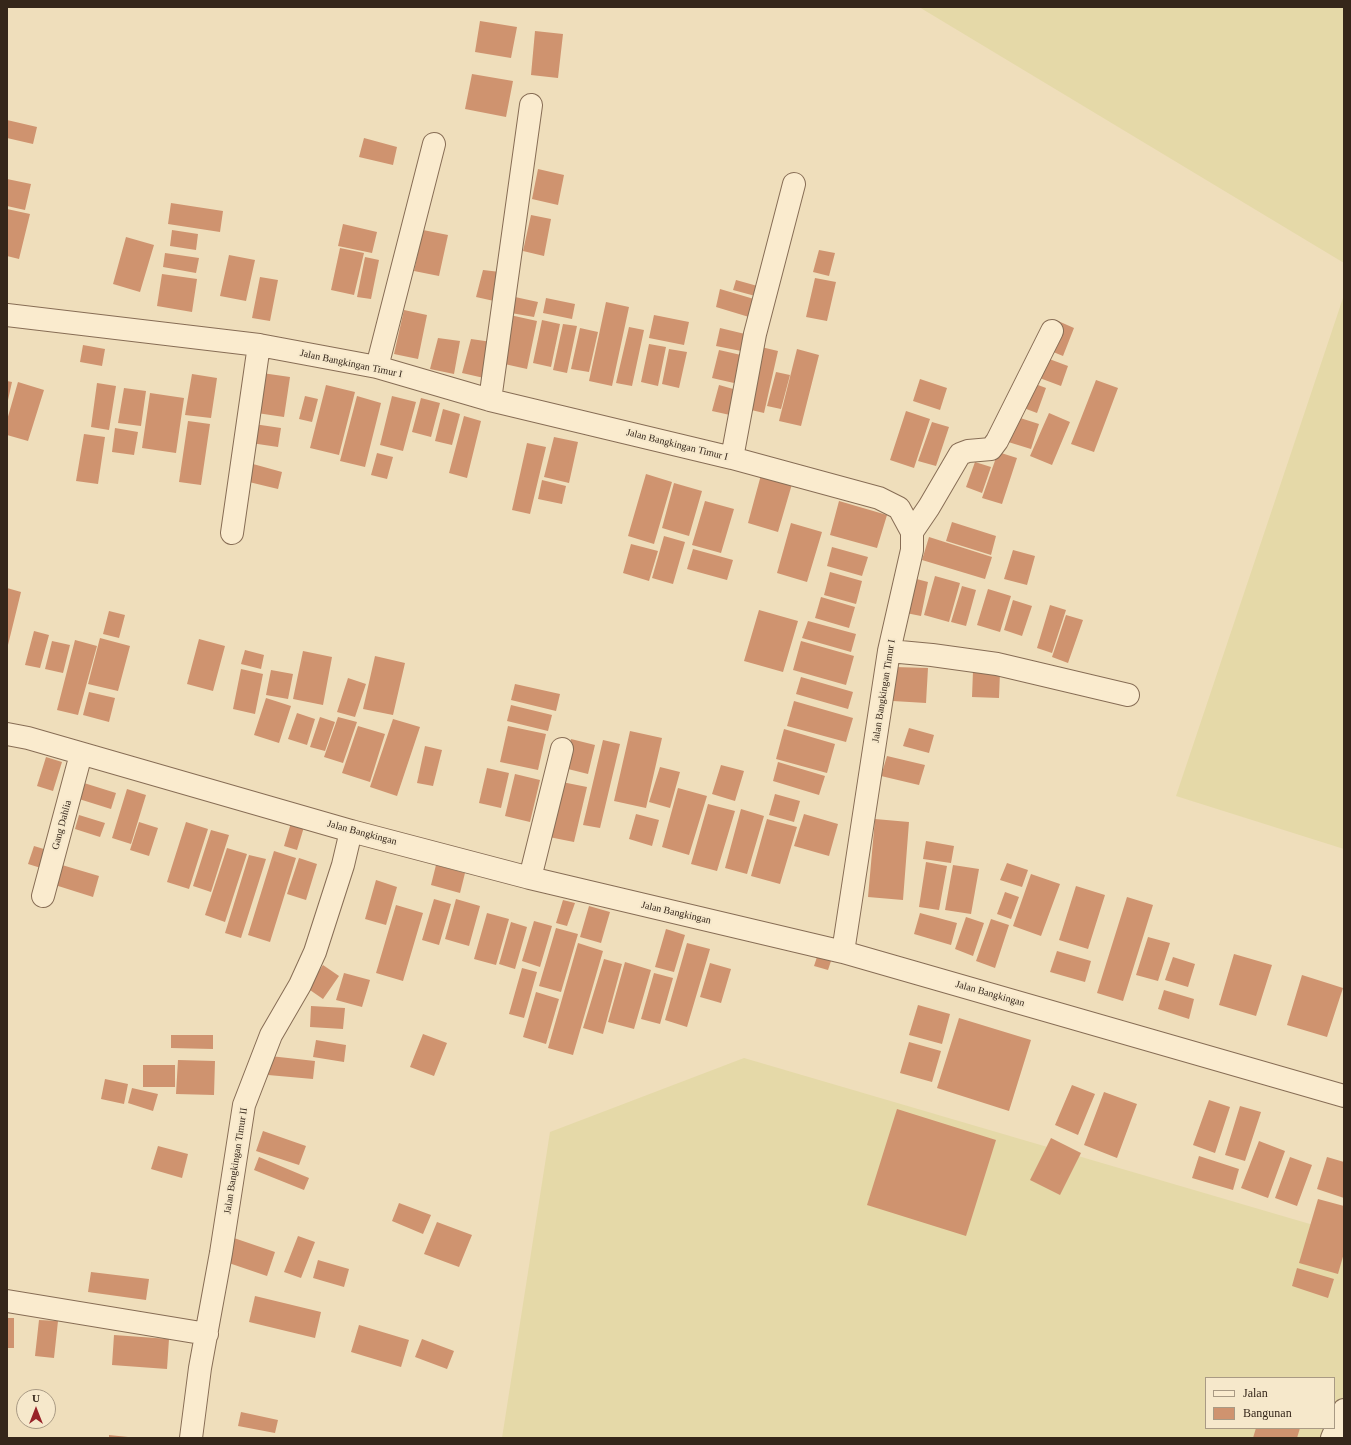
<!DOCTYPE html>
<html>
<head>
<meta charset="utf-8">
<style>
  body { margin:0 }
  #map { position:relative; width:1351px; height:1445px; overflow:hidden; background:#efdebb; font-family:Georgia,serif }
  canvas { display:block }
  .frame { position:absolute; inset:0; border:8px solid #35261a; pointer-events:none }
  .legend { position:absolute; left:1205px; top:1377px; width:130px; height:52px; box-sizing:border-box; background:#f6e8cb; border:1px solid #a99a84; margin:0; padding:5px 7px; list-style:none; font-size:12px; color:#35261a }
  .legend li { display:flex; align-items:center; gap:8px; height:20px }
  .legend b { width:20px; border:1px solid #a99a84 }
  .north { position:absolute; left:16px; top:1389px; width:40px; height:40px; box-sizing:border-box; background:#f6e8cb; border:1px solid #a99a84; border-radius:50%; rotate:0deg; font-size:11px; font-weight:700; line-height:16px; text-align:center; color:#35261a }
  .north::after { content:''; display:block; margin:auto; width:14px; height:18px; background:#982228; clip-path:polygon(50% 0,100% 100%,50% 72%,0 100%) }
</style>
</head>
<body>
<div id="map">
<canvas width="1351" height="1445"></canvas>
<div class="frame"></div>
<ul class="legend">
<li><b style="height:5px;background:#faebce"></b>Jalan</li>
<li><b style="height:11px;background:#cf936f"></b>Bangunan</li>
</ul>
<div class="north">U</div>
</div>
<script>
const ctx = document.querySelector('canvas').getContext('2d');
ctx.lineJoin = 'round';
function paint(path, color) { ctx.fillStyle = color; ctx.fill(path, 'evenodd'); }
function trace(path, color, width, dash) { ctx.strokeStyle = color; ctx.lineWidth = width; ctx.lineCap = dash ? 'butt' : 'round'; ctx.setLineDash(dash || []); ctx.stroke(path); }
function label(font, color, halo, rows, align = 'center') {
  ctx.font = font + ' Georgia,serif'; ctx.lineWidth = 4; ctx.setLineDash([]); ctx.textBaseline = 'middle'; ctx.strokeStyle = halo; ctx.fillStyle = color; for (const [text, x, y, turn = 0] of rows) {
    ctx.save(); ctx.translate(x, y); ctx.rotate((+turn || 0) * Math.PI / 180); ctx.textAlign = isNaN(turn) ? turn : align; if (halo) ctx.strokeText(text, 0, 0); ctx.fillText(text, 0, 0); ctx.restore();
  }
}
paint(new Path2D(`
  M919 7H1344V263Z
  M1344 295V849L1176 796Z
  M744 1058 1344 1234V1438H502L550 1132ZM1206 1378H1334V1428H1206Z`), '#e5d9a8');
paint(new Path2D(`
  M480 21 517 27 511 58 475 52Z
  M535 31 563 34 558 78 531 75Z
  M472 74 513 81 506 117 465 109Z
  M7 120 37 127 33 144 7 138Z
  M364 138 397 147 393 165 359 157Z
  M538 169 564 175 558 205 532 199Z
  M7 179 31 184 25 210 7 206Z
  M171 203 223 211 220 232 168 224Z
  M7 209 30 214 19 259 7 256Z
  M531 215 551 219 544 256 523 251Z
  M343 224 377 232 372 253 338 246Z
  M172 230 198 234 196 250 170 246Z
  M423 230 448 235 439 276 414 271Z
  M126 237 154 245 140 292 113 284Z
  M340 248 364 253 354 295 331 290Z
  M819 250 835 253 829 276 813 272Z
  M165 253 199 258 196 273 163 267Z
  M229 255 255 260 246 301 220 296Z
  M365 257 379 260 371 299 357 297Z
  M483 270 500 272 494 301 476 297Z
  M162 274 197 279 192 312 157 306Z
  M260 277 278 280 270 321 252 318Z
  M815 278 836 282 827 321 806 317Z
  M736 280 761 287 759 297 733 290Z
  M720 289 754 299 749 317 716 307Z
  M515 297 538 302 534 317 511 313Z
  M546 298 575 304 572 319 543 313Z
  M606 302 629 307 612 386 589 381Z
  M404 310 427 315 418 359 394 354Z
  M510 315 537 321 527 369 500 363Z
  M654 315 689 322 684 345 649 338Z
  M542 320 560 324 551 367 533 363Z
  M1058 321 1074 328 1063 356 1046 349Z
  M563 324 577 326 567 373 553 370Z
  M629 327 644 330 632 386 616 383Z
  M580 328 598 332 589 372 571 369Z
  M720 328 745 334 741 351 716 346Z
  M438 338 460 341 454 374 430 369Z
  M471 339 492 342 484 378 462 373Z
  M649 344 666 347 658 386 641 382Z
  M83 345 105 349 102 366 80 362Z
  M757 346 778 351 764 413 743 408Z
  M669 349 687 352 679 388 662 384Z
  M797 349 819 355 801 426 779 421Z
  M719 350 741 355 734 383 712 378Z
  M1044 357 1068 366 1061 386 1037 377Z
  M776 372 790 375 781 409 767 406Z
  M262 373 290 377 284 417 257 413Z
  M192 374 217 378 211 418 185 415Z
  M920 379 947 388 940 410 913 401Z
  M1096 380 1118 388 1094 452 1071 444Z
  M7 381 12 382 8 400H7Z
  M18 382 44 390 28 441 7 435V420Z
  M1030 382 1046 388 1037 413 1021 407Z
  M97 383 116 386 109 430 91 427Z
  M326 385 355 392 339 455 310 448Z
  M719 385 737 390 730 415 712 411Z
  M124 388 146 391 141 426 118 423Z
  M150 393 184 398 176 453 142 448Z
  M305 396 318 399 312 422 299 419Z
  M357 396 381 403 365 467 340 461Z
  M392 396 416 402 403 451 380 445Z
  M421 398 440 403 431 437 412 432Z
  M443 409 460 414 452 445 435 441Z
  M906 411 930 419 914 468 890 460Z
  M1049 413 1070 422 1052 465 1030 456Z
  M464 416 481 421 467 478 449 473Z
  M1014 416 1039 424 1031 449 1005 441Z
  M188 421 210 424 201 485 179 482Z
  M932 422 949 427 936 466 918 461Z
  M254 424 281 428 278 447 251 443Z
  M115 428 138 432 134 455 112 452Z
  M84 434 105 437 98 484 76 481Z
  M554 437 578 442 569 483 544 477Z
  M527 443 546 447 530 514 512 510Z
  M998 452 1017 458 1002 504 982 498Z
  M377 453 393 457 387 479 371 475Z
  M975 462 991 467 982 493 966 487Z
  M253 464 282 472 278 489 249 482Z
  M646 474 672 482 654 544 628 536Z
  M761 475 792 484 778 532 748 523Z
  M542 480 566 486 562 504 538 499Z
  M674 483 702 491 689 536 662 528Z
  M705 501 734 509 721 553 692 545Z
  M839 501 887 515 877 548 830 535Z
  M952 522 996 536 991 555 946 541Z
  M791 523 822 532 807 582 777 573Z
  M664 536 685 542 673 584 652 578Z
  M929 537 992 557 985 579 922 560Z
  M631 544 658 551 649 581 623 573Z
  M832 547 868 557 862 576 827 566Z
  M693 549 733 560 727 580 687 569Z
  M1013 550 1035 556 1027 585 1004 579Z
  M830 572 862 581 856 604 824 595Z
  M935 576 960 583 949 622 924 615Z
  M909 577 928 582 921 616 901 612Z
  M962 586 976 590 966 626 951 622Z
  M7 588 21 592 8 645H7Z
  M988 589 1011 596 1000 632 977 625Z
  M821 597 855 607 849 628 815 618Z
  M1013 600 1032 606 1022 636 1004 630Z
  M1050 605 1066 610 1052 653 1037 648Z
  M759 610 798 621 783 672 744 661Z
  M109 611 125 615 119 638 103 634Z
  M1066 615 1083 620 1068 663 1052 657Z
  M808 621 856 634 851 652 802 638Z
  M34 631 49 635 40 668 25 665Z
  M100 638 130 646 118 691 88 684Z
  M199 639 225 646 213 691 187 684Z
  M75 640 97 646 78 715 57 710Z
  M52 641 70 645 63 673 45 669Z
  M801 641 854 656 846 685 793 670Z
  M245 650 264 655 261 669 241 664Z
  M303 651 332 657 323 705 293 699Z
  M375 656 405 663 393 715 363 709Z
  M895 667 928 668 926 703 893 701Z
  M241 669 263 674 255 714 233 709Z
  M271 670 293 674 288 699 266 695Z
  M973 671 1000 672 999 698 972 697Z
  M801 677 853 692 848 709 796 694Z
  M348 678 366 684 355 717 337 712Z
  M515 684 560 694 556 711 511 700Z
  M89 692 115 698 109 722 83 715Z
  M266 698 291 706 279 743 254 735Z
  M794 701 853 718 846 742 787 726Z
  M511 705 552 715 548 731 507 721Z
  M297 713 315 719 307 745 288 739Z
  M320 717 335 722 325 751 310 747Z
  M338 717 357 722 343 763 324 757Z
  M393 719 420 727 397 796 370 787Z
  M358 726 385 734 370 782 342 773Z
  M508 726 546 734 538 770 500 762Z
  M909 728 934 735 929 753 903 746Z
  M784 729 835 744 827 773 776 759Z
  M630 731 662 738 646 808 614 801Z
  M571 739 595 745 588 774 564 768Z
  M603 740 620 744 600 828 583 825Z
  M425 746 442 750 433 786 417 783Z
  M887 756 925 765 919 785 881 776Z
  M46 757 62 762 53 791 37 786Z
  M778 762 825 776 819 795 773 781Z
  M721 765 744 771 735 801 712 794Z
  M660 767 680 772 670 808 649 802Z
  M487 768 509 773 501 808 479 803Z
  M515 774 540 780 530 822 505 816Z
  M562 782 587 787 574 842 549 837Z
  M84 783 116 793 111 809 79 799Z
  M678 788 707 796 689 855 662 847Z
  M127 789 146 795 131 844 112 838Z
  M775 794 800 801 794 822 769 815Z
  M708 804 735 811 717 871 691 864Z
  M741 809 764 816 747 874 725 868Z
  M636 814 659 820 652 846 629 839Z
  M804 814 838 824 829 856 794 846Z
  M79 815 105 823 100 837 75 829Z
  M767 819 797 827 780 884 751 876Z
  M875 819 909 822 903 900 868 897Z
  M139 822 158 828 149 856 130 850Z
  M186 822 208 829 189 889 167 882Z
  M291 823 304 827 297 850 284 846Z
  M211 830 229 835 211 892 193 886Z
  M926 841 954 846 951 863 923 859Z
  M34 846 47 850 41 868 28 864Z
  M227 848 247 854 225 922 205 915Z
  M274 851 296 858 270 942 248 935Z
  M249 855 266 859 241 938 225 933Z
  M299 858 317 864 306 900 287 894Z
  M926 862 947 866 939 910 919 907Z
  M1007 863 1028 870 1022 887 1000 880Z
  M62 865 99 876 93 897 55 885Z
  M436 865 465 873 460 893 431 885Z
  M953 865 979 869 971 914 945 910Z
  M1031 874 1060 884 1041 936 1013 926Z
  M376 880 397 887 386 925 365 919Z
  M1076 886 1105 895 1088 949 1059 940Z
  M1005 892 1019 897 1011 919 997 914Z
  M1127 897 1153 905 1123 1001 1097 993Z
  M434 899 451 904 439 945 422 940Z
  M456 899 480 906 469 946 445 939Z
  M563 900 575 903 567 926 556 923Z
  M396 905 423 913 403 981 376 973Z
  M589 906 610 912 601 943 580 937Z
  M487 913 509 919 496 965 474 959Z
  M920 913 957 923 951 945 914 934Z
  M966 917 984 923 973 956 955 949Z
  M991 919 1009 925 995 968 976 961Z
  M534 921 552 926 540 967 522 961Z
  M511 922 527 927 515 969 499 964Z
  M556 928 578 934 561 992 539 986Z
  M666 929 685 935 674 972 655 967Z
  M1148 937 1170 943 1158 981 1136 975Z
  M578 943 603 951 573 1055 548 1048Z
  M687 943 710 949 687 1027 665 1020Z
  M1057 951 1091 961 1085 982 1050 972Z
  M818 954 832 958 828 970 814 966Z
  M1234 954 1272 965 1256 1016 1219 1005Z
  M1173 957 1195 964 1188 987 1165 980Z
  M604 959 622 964 603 1034 583 1028Z
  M625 962 651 970 634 1029 608 1022Z
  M710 963 731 969 721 1003 700 997Z
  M323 965 339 976 323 999 307 988Z
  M522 968 537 972 524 1018 509 1014Z
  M344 973 370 980 362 1007 336 1000Z
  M654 973 673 978 660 1024 641 1019Z
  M1302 975 1343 988 1327 1037 1287 1025Z
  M1164 990 1194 999 1189 1019 1158 1009Z
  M536 992 559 999 546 1044 523 1037Z
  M918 1005 950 1014 942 1044 909 1035Z
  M311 1006 345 1008 343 1029 310 1027Z
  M959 1018 1031 1040 1009 1111 937 1088Z
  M423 1034 447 1043 434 1076 410 1067Z
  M171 1035H213V1049L171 1048Z
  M316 1040 346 1045 344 1062 313 1057Z
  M909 1042 941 1051 932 1082 900 1073Z
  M270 1056 315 1061 313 1079 268 1075Z
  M178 1060 215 1061 214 1095 176 1094Z
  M143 1065H175V1087H143Z
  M105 1079 128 1084 124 1104 101 1099Z
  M1072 1085 1095 1094 1078 1135 1055 1125Z
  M132 1088 158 1094 153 1111 128 1103Z
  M1104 1092 1137 1104 1117 1158 1084 1145Z
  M1209 1100 1230 1107 1215 1153 1193 1145Z
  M1240 1106 1261 1112 1245 1161 1225 1155Z
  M897 1109 996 1140 966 1236 867 1205Z
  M263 1131 306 1146 299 1165 256 1151Z
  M1051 1138 1081 1153 1060 1195 1030 1180Z
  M1259 1141 1285 1151 1268 1198 1241 1188Z
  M158 1146 188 1154 182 1178 151 1169Z
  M1199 1156 1239 1169 1233 1190 1192 1178Z
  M259 1157 309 1178 304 1190 254 1170Z
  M1290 1157 1312 1165 1297 1206 1275 1198Z
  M1327 1157 1344 1162V1198L1317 1189Z
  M1318 1199 1344 1206V1253L1338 1274 1299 1263Z
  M399 1203 431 1215 423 1234 392 1221Z
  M437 1222 472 1235 459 1267 424 1254Z
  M298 1236 315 1242 301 1278 284 1272Z
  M231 1237 275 1252 267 1276 223 1261Z
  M318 1260 349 1269 344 1287 313 1278Z
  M1297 1268 1334 1279 1328 1298 1292 1286Z
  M91 1272 149 1279 146 1300 88 1292Z
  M255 1296 321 1312 315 1338 249 1322Z
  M7 1318H14V1348H7Z
  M39 1320 58 1321 54 1358 35 1356Z
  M359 1325 409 1340 401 1367 351 1352Z
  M114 1335 169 1339 167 1369 112 1365Z
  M422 1339 454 1351 447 1369 415 1357Z
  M241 1412 278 1420 275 1433 238 1426Z
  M1256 1428H1300L1297 1438H1253Z
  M109 1435 128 1437V1438H109Z`), '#cf936f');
const minor = new Path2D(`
  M7 315 259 345 377 367 490 400 732 458 879 498 899 508 912 532V550L889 651 843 952
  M377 367 434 144
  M490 400 531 105
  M732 458 755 334 794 184
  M912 532 929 507 960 454 968 451 991 449 997 441 1052 331
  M232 533 259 345
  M889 651 932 655 997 664 1128 695
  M7 734 28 738 351 831 530 878 843 952 1344 1096
  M530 878 562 749
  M43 896 81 754
  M7 1301 207 1334
  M191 1438 200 1368 221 1253 244 1105 271 1035 300 985 315 952 343 865 351 831
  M1332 1438 1344 1410`);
trace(minor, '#876d55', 24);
trace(minor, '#faebce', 22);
label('10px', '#35261a', '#f6e8cb', [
  ["Jalan Bangkingan Timur I",351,364,12],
  ["Jalan Bangkingan Timur I",677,445,14],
  ["Jalan Bangkingan Timur I",884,691,-81],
  ["Gang Dahlia",62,825,-75],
  ["Jalan Bangkingan",362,833,15],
  ["Jalan Bangkingan",676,913,13],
  ["Jalan Bangkingan",990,994,16],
  ["Jalan Bangkingan Timur II",236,1161,-81]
]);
</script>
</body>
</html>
